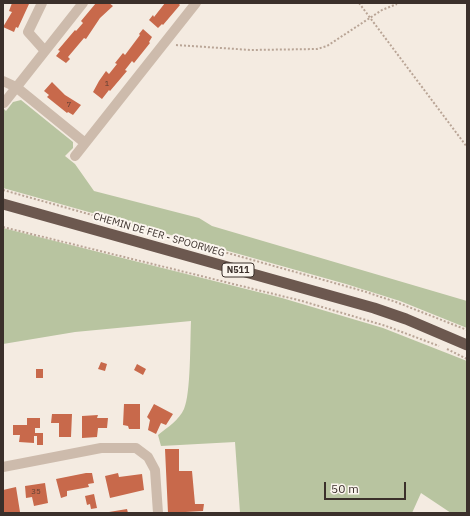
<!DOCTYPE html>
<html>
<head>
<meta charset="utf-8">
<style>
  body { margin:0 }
  #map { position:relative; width:470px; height:516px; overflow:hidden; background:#f4ebe1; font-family:"IBM Plex Sans",sans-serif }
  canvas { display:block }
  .frame { position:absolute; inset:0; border:4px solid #3b302b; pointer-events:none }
  .scale { position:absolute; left:324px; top:482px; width:82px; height:18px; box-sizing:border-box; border:2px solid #3b302b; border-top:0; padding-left:5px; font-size:12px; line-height:14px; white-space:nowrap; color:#3b302b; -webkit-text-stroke:3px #fbf5ee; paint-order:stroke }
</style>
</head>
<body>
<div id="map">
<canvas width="470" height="516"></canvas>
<div class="frame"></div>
<div class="scale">50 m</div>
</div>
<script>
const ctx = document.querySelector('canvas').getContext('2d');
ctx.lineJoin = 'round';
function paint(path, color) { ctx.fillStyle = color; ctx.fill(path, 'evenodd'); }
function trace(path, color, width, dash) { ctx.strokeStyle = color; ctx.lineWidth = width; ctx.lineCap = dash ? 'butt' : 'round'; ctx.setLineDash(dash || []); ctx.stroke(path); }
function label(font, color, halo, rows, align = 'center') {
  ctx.font = font + ' "IBM Plex Sans",sans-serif'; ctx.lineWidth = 4; ctx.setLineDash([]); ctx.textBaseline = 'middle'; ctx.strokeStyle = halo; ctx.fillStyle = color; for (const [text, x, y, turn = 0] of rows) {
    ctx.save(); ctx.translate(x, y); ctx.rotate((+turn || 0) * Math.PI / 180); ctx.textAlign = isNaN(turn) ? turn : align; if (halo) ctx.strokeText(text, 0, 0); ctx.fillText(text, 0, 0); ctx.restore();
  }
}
paint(new Path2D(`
  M21 100 73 142V148L65 156 75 164 94 191 199 218 212 226 467 301V328L400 301 346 284 3 188V108L6 111 13 102Z
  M3 228 282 298 383 328 467 361V513H451L421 493 412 513H240L235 442 161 446 158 435C168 427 179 420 184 409 191 393 190 341 191 321L75 332 3 344Z`), '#b8c4a0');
paint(new Path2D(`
  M12 3 29 4 18 28 16 27 14 32 3 27 12 12 9 11Z
  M96 3H109L113 6 100 18 86 39 84 38 68 57 70 59 66 63 56 56 60 51 58 50 75 30 76 31 83 23 81 21Z
  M165 3H178L180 5 163 25 162 24 158 28 149 20 153 15 154 17Z
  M143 29 152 37 149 42 150 43 134 63 132 61 125 70 127 71 110 91 109 90 102 99 93 92 99 81 106 71 109 74 117 64 115 63 123 53 125 55 140 35 139 34Z
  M52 82 65 95 81 105 73 115 68 112 67 113 47 97 49 95 44 91Z
  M101 362 107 364 105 371 98 369Z
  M137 364 146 369 143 375 134 370Z
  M36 369H43V378H36Z
  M124 404H140V429H129L128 426 123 425Z
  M154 404 173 414 166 425 161 423 156 434 148 430 150 420 147 417Z
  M52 414H72L71 437H59V423H51Z
  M98 415 97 418H108L107 428H98L97 437 82 438V416Z
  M27 418H40V428H35V433H43V445H37V436H34V443L19 442 20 435H13V425H27Z
  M165 449H179V471H192L195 504H204L203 511 168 513Z
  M86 473H92L94 483 88 484 89 487 67 491V496L61 498 56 479Z
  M118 473 119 477 142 474 144 490 110 498 105 476Z
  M45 483 48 503 34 506 32 497 26 498 25 486Z
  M16 487 20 512 3 513V490Z
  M94 494 97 508 91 509 90 504 87 505 85 496Z
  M127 509 128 513H109V512Z`), '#c8694b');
trace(new Path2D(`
  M359 3 467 147
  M176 45 251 50 317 49 327 46 382 10 397 4
  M3 190 363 291 396 302 467 330
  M3 227 302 301 386 326 439 346
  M447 349 467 359`), '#b9a596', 2, [2, 2]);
trace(new Path2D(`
  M42 3 28 32 45 51
  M3 81 16 87 85 143
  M4 103 83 3
  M75 156 196 3
  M3 467 101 448H136L148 457 155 470 158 513`), '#cdbbac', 10);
trace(new Path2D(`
  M3 204 374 308 406 319 467 345`), '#6c584f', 11);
label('8px', '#5e3e33', null, [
  ["1",107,84],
  ["7",69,105],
  ["35",36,492]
]);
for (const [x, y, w] of [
  [238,270,32]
]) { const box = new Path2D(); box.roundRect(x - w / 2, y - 7, w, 14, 3); ctx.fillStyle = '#fbf5ee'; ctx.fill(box); trace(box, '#3b302b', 1); }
label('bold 9px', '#3b302b', null, [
  ["N511",238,270]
]);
label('10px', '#3b302b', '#fbf5ee', [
  ["CHEMIN DE FER - SPOORWEG",159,235,16]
]);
</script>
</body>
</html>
